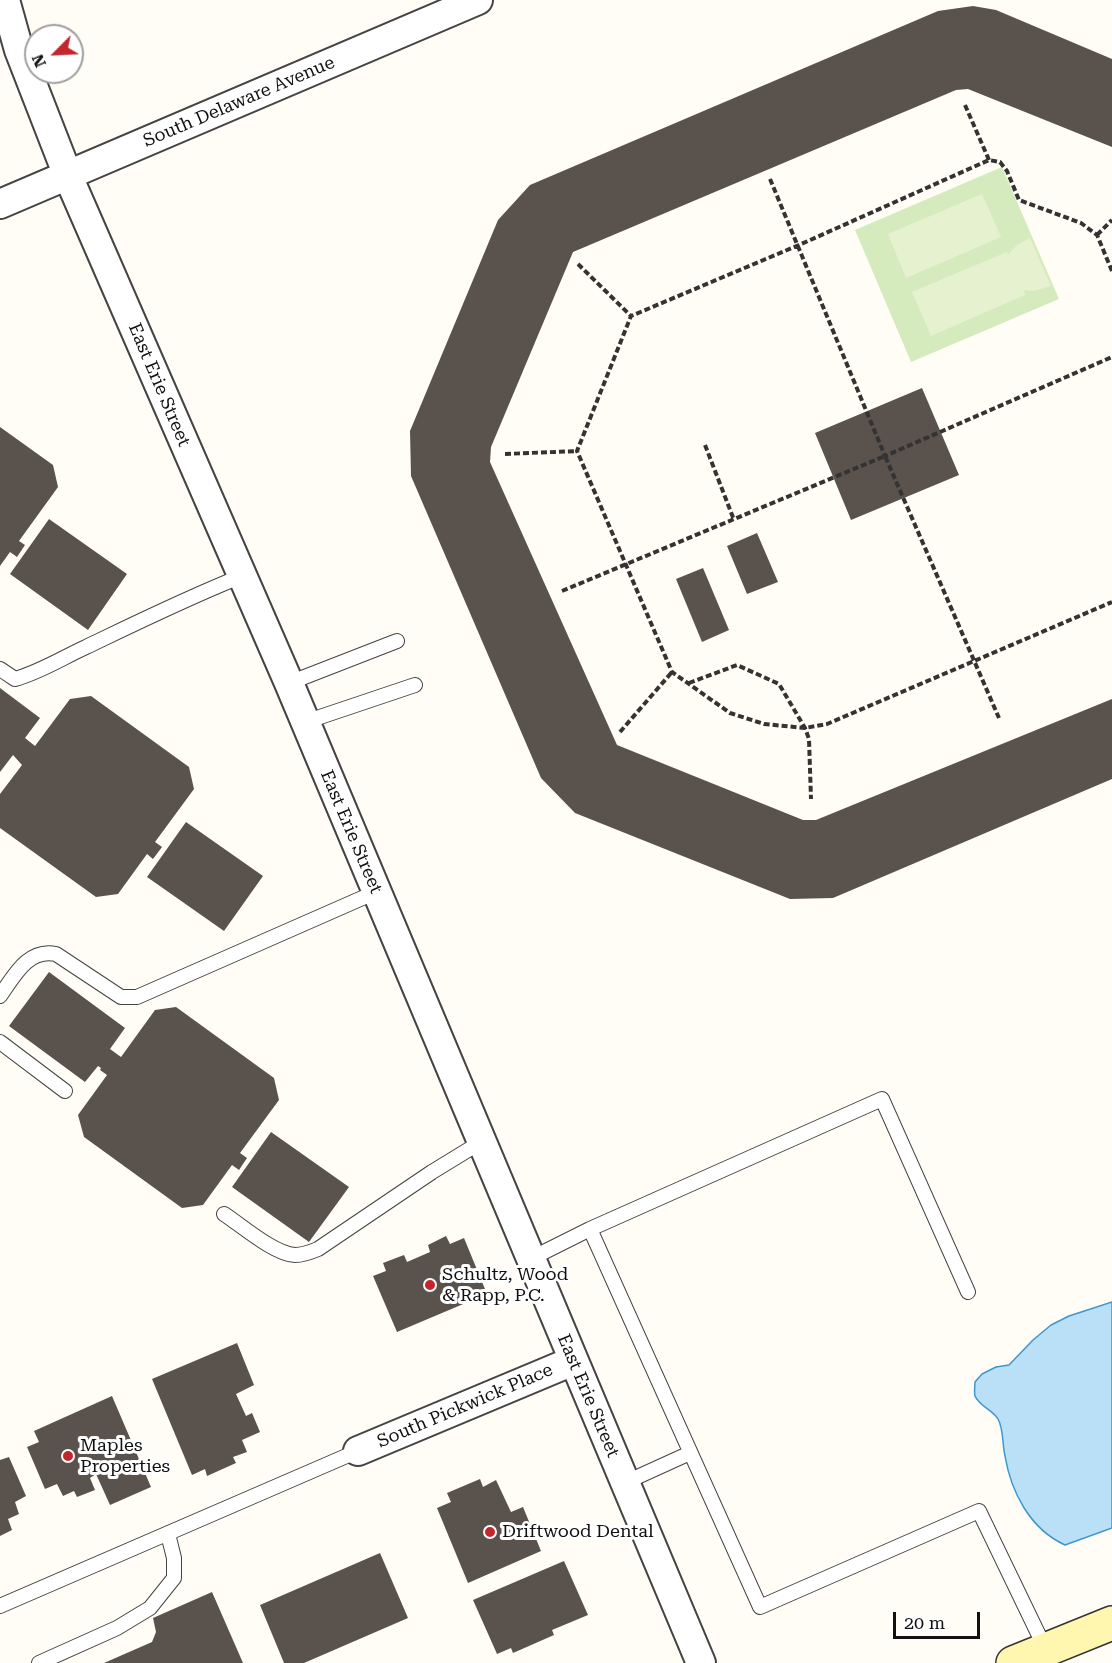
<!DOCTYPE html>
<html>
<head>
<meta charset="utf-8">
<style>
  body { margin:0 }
  #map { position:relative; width:1112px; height:1663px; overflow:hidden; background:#fffdf5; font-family:"Roboto Serif",serif }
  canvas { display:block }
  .north { position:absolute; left:24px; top:24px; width:60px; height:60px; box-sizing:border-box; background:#fff; border:2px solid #a0a0a0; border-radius:50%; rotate:246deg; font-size:16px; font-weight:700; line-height:24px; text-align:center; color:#111 }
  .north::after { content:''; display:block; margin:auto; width:21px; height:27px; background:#c4262e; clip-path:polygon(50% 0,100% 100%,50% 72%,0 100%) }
  .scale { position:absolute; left:893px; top:1612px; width:87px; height:27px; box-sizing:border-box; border:3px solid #111; border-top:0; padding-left:8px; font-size:18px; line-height:21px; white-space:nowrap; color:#111; -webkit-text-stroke:4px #fff; paint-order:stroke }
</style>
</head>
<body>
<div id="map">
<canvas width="1112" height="1663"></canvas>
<div class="north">N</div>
<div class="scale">20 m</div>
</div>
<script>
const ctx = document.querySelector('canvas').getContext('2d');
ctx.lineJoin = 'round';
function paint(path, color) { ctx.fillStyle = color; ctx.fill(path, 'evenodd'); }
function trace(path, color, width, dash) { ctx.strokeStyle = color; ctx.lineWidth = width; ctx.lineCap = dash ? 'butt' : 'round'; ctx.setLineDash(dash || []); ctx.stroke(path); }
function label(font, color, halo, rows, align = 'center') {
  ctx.font = font + ' "Roboto Serif",serif'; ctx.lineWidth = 6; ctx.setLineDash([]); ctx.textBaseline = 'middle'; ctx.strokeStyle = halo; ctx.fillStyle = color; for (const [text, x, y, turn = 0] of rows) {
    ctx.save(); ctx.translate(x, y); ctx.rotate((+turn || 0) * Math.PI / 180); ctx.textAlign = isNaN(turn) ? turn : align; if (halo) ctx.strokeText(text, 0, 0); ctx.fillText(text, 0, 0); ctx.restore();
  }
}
paint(new Path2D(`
  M1002 167 1059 299 911 362 855 230Z`), '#d5ebbd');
paint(new Path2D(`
  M982 194 1001 237 906 278 888 234Z
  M1030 238 1051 286 1034 291 1024 290 1025 295 931 336 912 292 1007 252 1008 255 1017 245Z`), '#e6f2cf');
const water = new Path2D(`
  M1112 1302V1528L1065 1545C1030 1529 1011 1492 1005 1456 1002 1444 1004 1430 998 1419 993 1410 979 1406 975 1396 974 1392 975 1385 975 1382L982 1374 996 1367 1009 1365 1033 1340 1051 1325 1069 1316Z`);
paint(water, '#b9e0f7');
trace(water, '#3f96cf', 1.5);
paint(new Path2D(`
  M973 6 996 10 1112 59V147L968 89 956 90 573 252 491 447 490 462 617 745 803 820H816L1112 699V779L833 898 790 899 575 813 541 778 411 476 410 431 498 220 530 185 938 11Z
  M922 388 959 475 851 520 815 433Z
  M0 427 53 465 58 487 19 541 25 545 17 557 10 552 0 566Z
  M49 519 127 574 88 630 10 574Z
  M757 533 778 582 747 594 727 546Z
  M703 568 729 630 702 642 676 579Z
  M0 688 40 718 25 738 35 746 70 699 91 696 189 767 194 789 155 842 162 847 153 859 147 854 118 894 96 897 0 828V794L22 765 13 755 0 772Z
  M186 822 263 876 224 931 147 877Z
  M49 972 125 1028 110 1049 121 1057 155 1010 176 1007 274 1078 279 1100 240 1153 247 1158 239 1170 232 1165 203 1205 182 1208 84 1137 78 1115 107 1075 100 1070 101 1068 98 1066 85 1082 9 1026Z
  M271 1132 349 1187 309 1242 232 1187Z
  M446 1236 450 1244 464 1238 487 1294 397 1332 373 1276 386 1271 383 1263 404 1255 407 1262 430 1252 428 1245Z
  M237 1343 254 1385 236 1394 246 1416 252 1413 260 1432 242 1440 247 1452 233 1457 236 1463 207 1476 205 1469 192 1475 152 1379Z
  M112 1396 151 1487 110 1505 96 1474 90 1478 95 1490 77 1497 74 1491 63 1496 57 1484 45 1489 27 1447 39 1442 34 1431Z
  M9 1457 26 1496 15 1502 19 1514 8 1519 12 1530 0 1536V1460Z
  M480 1479 483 1487 496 1480 511 1512 523 1507 541 1551 468 1583 437 1508 451 1502 447 1493Z
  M380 1553 408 1618 304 1663H284L260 1605Z
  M564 1561 588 1615 552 1630 554 1635 513 1653 511 1648 497 1654 473 1600Z
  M212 1592 243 1663H104L152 1642 156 1632 153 1618Z`), '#5a524d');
const service = new Path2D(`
  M0 669 15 679C40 672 62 658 86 647 138 622 189 597 242 576
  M289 683 397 641
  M305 722 415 685
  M0 996C14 976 28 948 56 954L121 997H137L376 892
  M0 1042 65 1091
  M224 1214C241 1225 274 1254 295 1255 303 1255 311 1252 318 1249L432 1172 481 1142
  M590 1229 760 1607 979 1511 1046 1650
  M530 1259 590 1229 882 1099 968 1292
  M624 1483 690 1453
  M0 1606 358 1451
  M39 1663 117 1628 150 1608 174 1578V1558L168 1534`);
const minor = new Path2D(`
  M5 0 19 50 68 176 289 683 701 1663
  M0 204 478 0
  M358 1451 573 1361`);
const secondary = new Path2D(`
  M1013 1663 1112 1623`);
trace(service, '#444', 16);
trace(minor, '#444', 32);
trace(secondary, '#333', 36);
trace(new Path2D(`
  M965 105 989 160
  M770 179 885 456 1112 357
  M1097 235 1112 220
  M578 264 631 316
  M1112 271 1097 235 1081 223 1019 200 1007 171 1000 162 989 160 799 245 631 316 577 451 672 672 730 713 764 724 805 728 827 724 1112 602
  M705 445 734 520
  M505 454 577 451
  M562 591 885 456 999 718
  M689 683 737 665 779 684 805 728 809 739 811 799
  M620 732 672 672`), '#333', 4, [6, 3]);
trace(service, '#fff', 14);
trace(minor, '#fff', 28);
trace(secondary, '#fff6b0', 33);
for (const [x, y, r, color] of [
  [430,1285,6,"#c4262e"],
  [68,1456,6,"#c4262e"],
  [490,1532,6,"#c4262e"]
]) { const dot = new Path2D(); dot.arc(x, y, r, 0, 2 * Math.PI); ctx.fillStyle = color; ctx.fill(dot); trace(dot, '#fff', 2); }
label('18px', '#111', '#fff', [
  ["South Delaware Avenue",239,102,-23],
  ["East Erie Street",159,385,67],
  ["East Erie Street",351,832,67],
  ["East Erie Street",588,1396,67],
  ["South Pickwick Place",465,1406,-23]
]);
label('18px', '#111', '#fff', [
  ["Schultz, Wood",442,1275],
  ["& Rapp, P.C.",442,1296],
  ["Maples",80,1446],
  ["Properties",80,1467],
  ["Driftwood Dental",502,1532]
], 'left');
</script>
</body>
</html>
